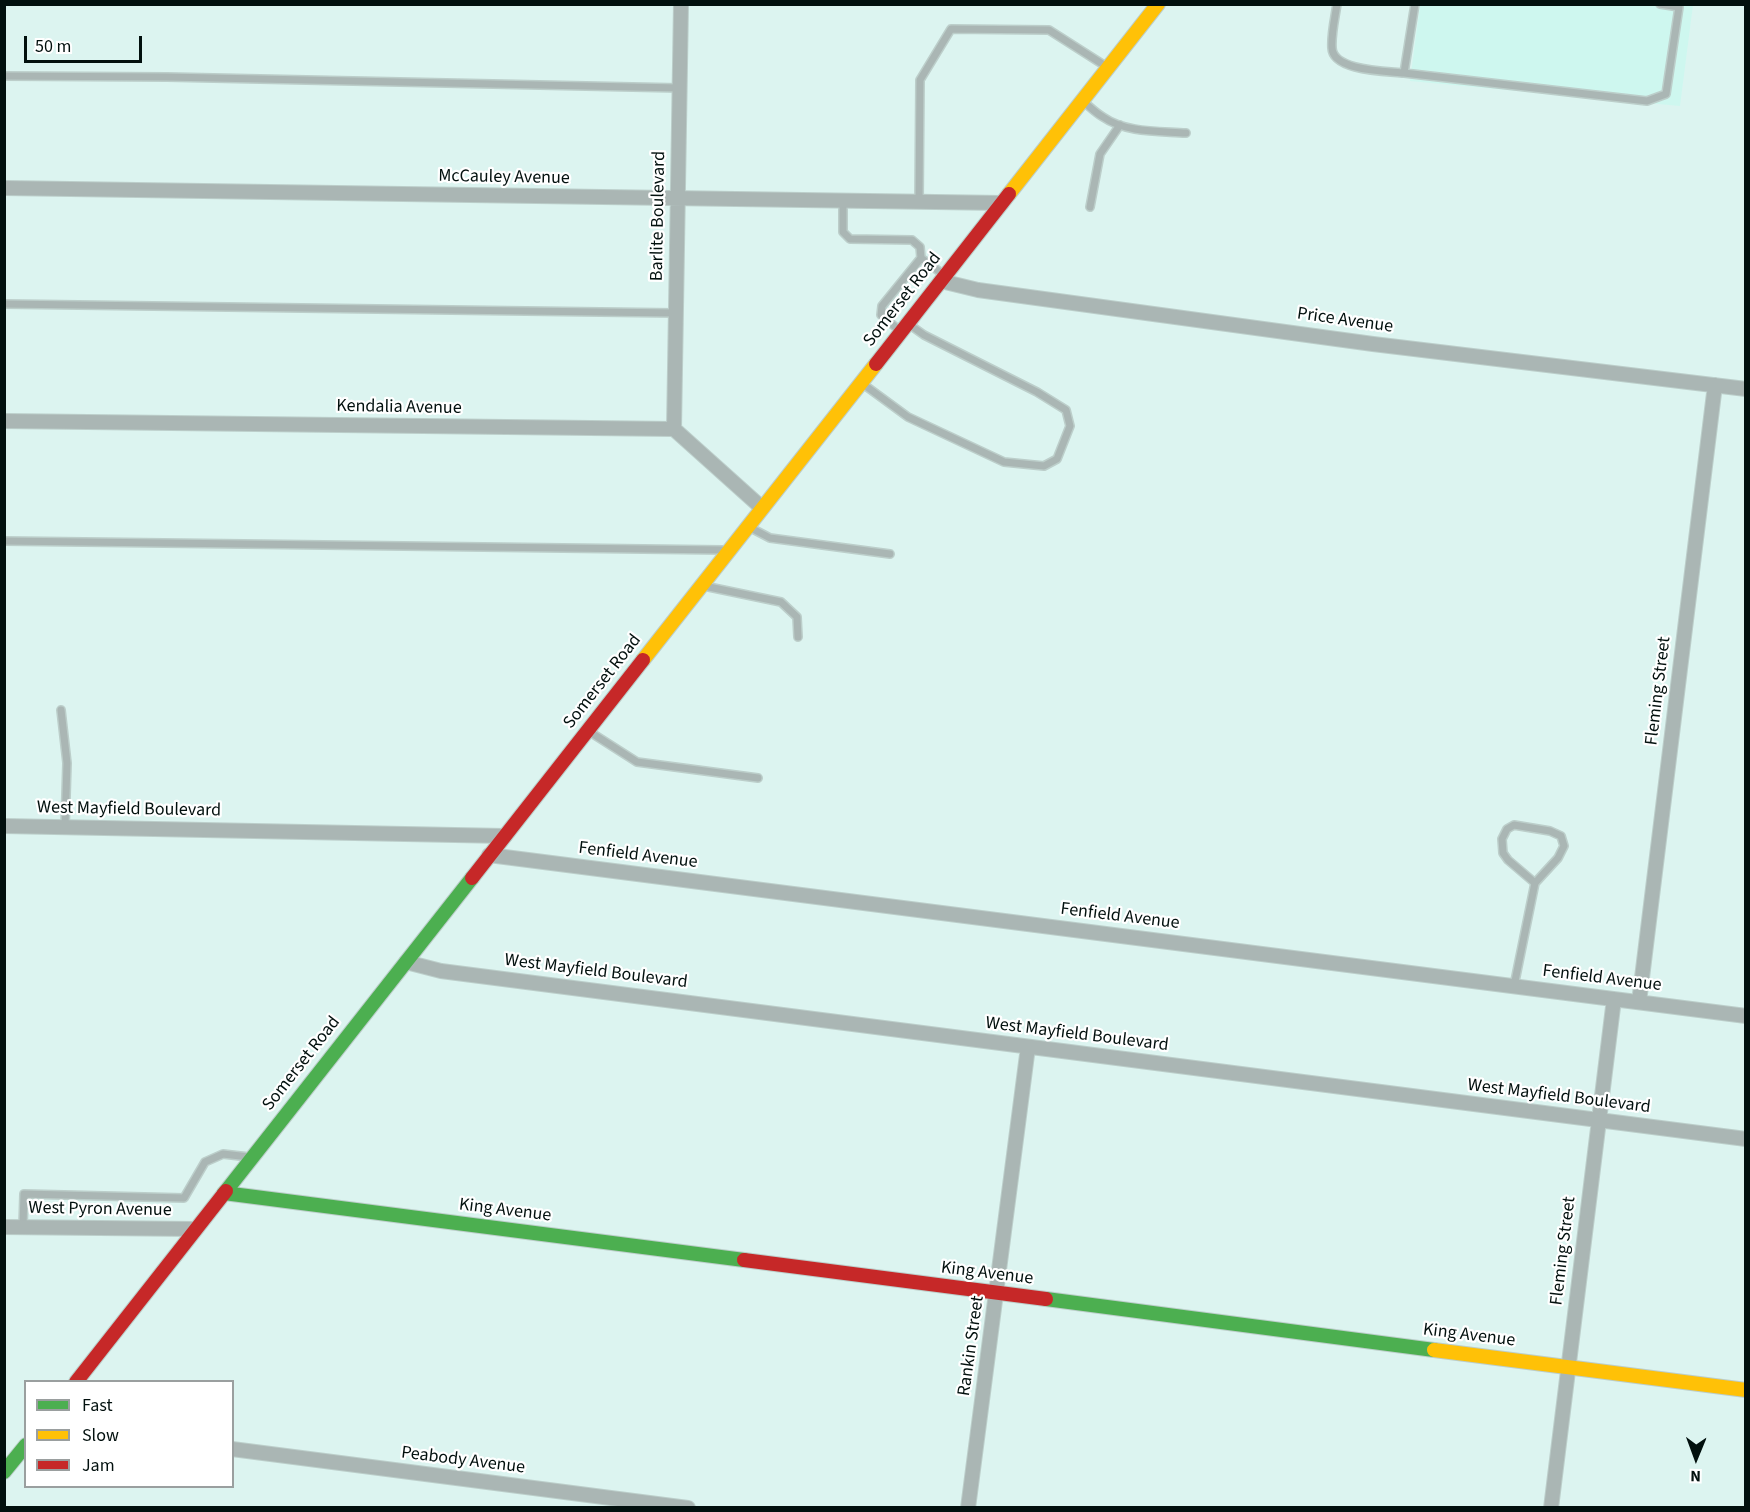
<!DOCTYPE html>
<html>
<head>
<meta charset="utf-8">
<style>
  body { margin:0 }
  #map { position:relative; width:1750px; height:1512px; overflow:hidden; background:#dcf4f0; font-family:"Source Sans 3",sans-serif }
  canvas { display:block }
  .frame { position:absolute; inset:0; border:6px solid #02100e; pointer-events:none }
  .legend { position:absolute; left:24px; top:1380px; width:210px; height:108px; box-sizing:border-box; background:#fff; border:2px solid #9a9f9f; margin:0; padding:8px 10px; list-style:none; font-size:18px; color:#02100e }
  .legend li { display:flex; align-items:center; gap:12px; height:30px }
  .legend b { width:30px; border:2px solid #9a9f9f }
  .north { position:absolute; left:1666px; top:1428px; width:60px; height:60px; -webkit-text-stroke:4px #fff; paint-order:stroke; rotate:181deg; font-size:16px; font-weight:700; line-height:24px; text-align:center; color:#02100e }
  .north::after { content:''; display:block; margin:auto; width:21px; height:27px; background:#02100e; clip-path:polygon(50% 0,100% 100%,50% 72%,0 100%) }
  .scale { position:absolute; left:24px; top:36px; width:118px; height:27px; box-sizing:border-box; border:3px solid #02100e; border-top:0; padding-left:8px; font-size:18px; line-height:21px; white-space:nowrap; color:#02100e; -webkit-text-stroke:4px #fff; paint-order:stroke }
</style>
</head>
<body>
<div id="map">
<canvas width="1750" height="1512"></canvas>
<div class="frame"></div>
<ul class="legend">
<li><b style="height:8px;background:#4caf50"></b>Fast</li>
<li><b style="height:8px;background:#ffc107"></b>Slow</li>
<li><b style="height:8px;background:#c62828"></b>Jam</li>
</ul>
<div class="north">N</div>
<div class="scale">50 m</div>
</div>
<script>
const ctx = document.querySelector('canvas').getContext('2d');
ctx.lineJoin = 'round';
function paint(path, color) { ctx.fillStyle = color; ctx.fill(path, 'evenodd'); }
function trace(path, color, width, dash) { ctx.strokeStyle = color; ctx.lineWidth = width; ctx.lineCap = dash ? 'butt' : 'round'; ctx.setLineDash(dash || []); ctx.stroke(path); }
function label(font, color, halo, rows, align = 'center') {
  ctx.font = font + ' "Source Sans 3",sans-serif'; ctx.lineWidth = 4.5; ctx.setLineDash([]); ctx.textBaseline = 'middle'; ctx.strokeStyle = halo; ctx.fillStyle = color; for (const [text, x, y, turn = 0] of rows) {
    ctx.save(); ctx.translate(x, y); ctx.rotate((+turn || 0) * Math.PI / 180); ctx.textAlign = isNaN(turn) ? turn : align; if (halo) ctx.strokeText(text, 0, 0); ctx.fillText(text, 0, 0); ctx.restore();
  }
}
paint(new Path2D(`
  M1420 5H1693L1680 106 1410 81Z`), '#cef7ef');
const lane = new Path2D(`
  M1337 4C1335 18 1331 34 1332 48 1333 71 1386 71 1404 73
  M1415 4 1404 73 1647 101 1666 94 1679 7 1660 4
  M4 76 167 77 679 88
  M1084 102C1090 107 1096 113 1103 117 1126 133 1159 131 1186 133
  M843 201V232L850 239 912 240 920 247 921 258 944 275
  M919 202 920 80 951 29 1049 30 1107 67
  M1090 207 1100 154 1120 125
  M4 304 675 313
  M899 330 881 315 882 306 921 258
  M863 384 908 417 1004 462 1044 466 1057 459 1070 426 1066 410 1037 392 924 335 910 325
  M749 527 770 538 890 554
  M4 541 723 550
  M704 586 781 602 797 617 798 637
  M61 710 67 763 65 827
  M590 732 637 762 758 778
  M1514 986 1535 883 1508 860 1503 853 1502 839 1507 829 1514 825 1550 831 1561 836 1564 846 1558 858 1535 883
  M23 1227 24 1194 184 1198 205 1162 223 1154 249 1157`);
const street = new Path2D(`
  M4 188 1002 203
  M941 281 978 290 1373 344 1746 389
  M4 421 674 429 762 508
  M674 429 681 4
  M4 826 505 836
  M489 855 1746 1016
  M406 962 441 971 1746 1139
  M1639 1002 1715 385
  M4 1227 195 1229
  M232 1449 688 1508
  M968 1508 1028 1047
  M1551 1508 1614 999`);
const fast = new Path2D(`
  M226 1191 472 878
  M224 1193 744 1260
  M1046 1299 1434 1350
  M4 1472 26 1445`);
const slow = new Path2D(`
  M1009 194 1158 4
  M643 660 876 364
  M1434 1350 1746 1390`);
const jam = new Path2D(`
  M876 364 1009 194
  M472 878 643 660
  M744 1260 1046 1299
  M76 1382 226 1191`);
trace(lane, '#bcceca', 10);
trace(street, '#bcceca', 16);
trace(fast, '#bcceca', 16);
trace(slow, '#bcceca', 16);
trace(jam, '#bcceca', 16);
trace(lane, '#aab6b4', 7);
trace(street, '#aab6b4', 14);
trace(fast, '#4caf50', 14);
trace(slow, '#ffc107', 14);
trace(jam, '#c62828', 14);
label('18px', '#02100e', '#fff', [
  ["McCauley Avenue",504,178,1],
  ["Barlite Boulevard",659,216,-89],
  ["Somerset Road",903,300,-52],
  ["Price Avenue",1345,321,8],
  ["Kendalia Avenue",399,408,1],
  ["Somerset Road",603,682,-52],
  ["Fleming Street",1659,691,-83],
  ["West Mayfield Boulevard",129,810,1],
  ["Fenfield Avenue",638,856,7],
  ["Fenfield Avenue",1120,917,7],
  ["West Mayfield Boulevard",596,972,7],
  ["Fenfield Avenue",1602,979,7],
  ["West Mayfield Boulevard",1077,1035,7],
  ["Somerset Road",302,1064,-52],
  ["West Mayfield Boulevard",1559,1097,7],
  ["West Pyron Avenue",100,1210,1],
  ["King Avenue",505,1211,7],
  ["Fleming Street",1564,1251,-83],
  ["King Avenue",987,1274,7],
  ["King Avenue",1469,1336,7],
  ["Rankin Street",972,1346,-82],
  ["Peabody Avenue",463,1461,7]
]);
</script>
</body>
</html>
